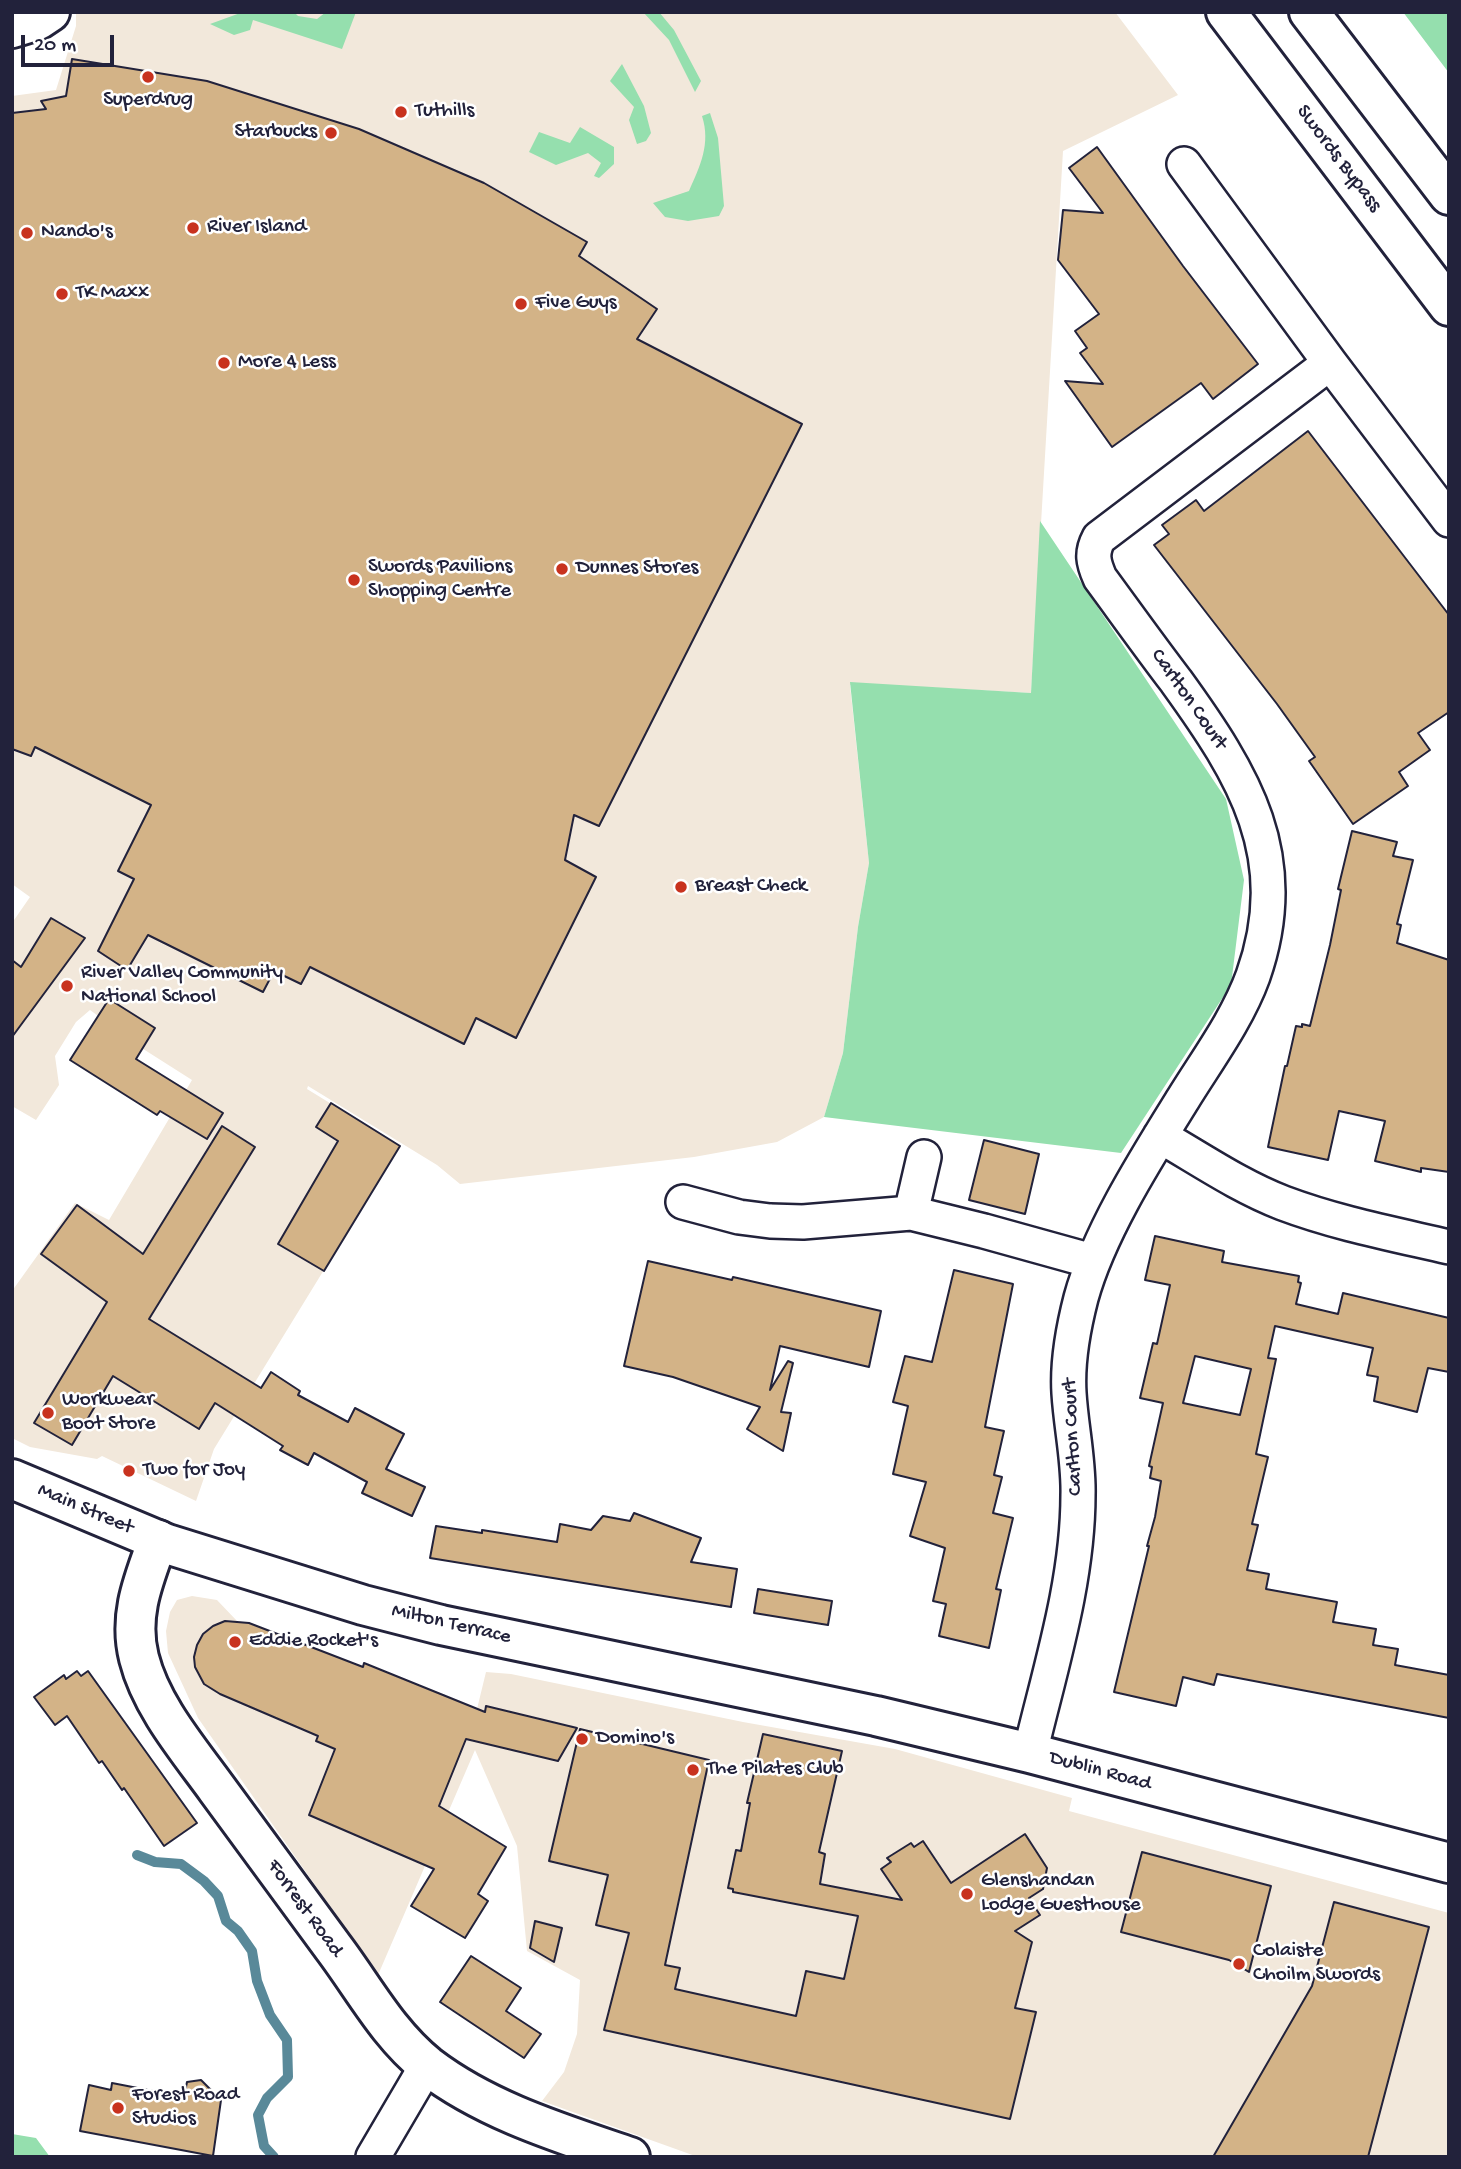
<!DOCTYPE html>
<html>
<head>
<meta charset="utf-8">
<style>
  body { margin:0 }
  #map { position:relative; width:1461px; height:2169px; overflow:hidden; background:#fff; font-family:"Gochi Hand",sans-serif }
  canvas { display:block }
  .frame { position:absolute; inset:0; border:14px solid #22223b; pointer-events:none }
  .scale { position:absolute; left:21px; top:35px; width:93px; height:32px; box-sizing:border-box; border:4px solid #22223b; border-top:0; padding-left:9px; font-size:21px; line-height:24px; white-space:nowrap; color:#22223b; -webkit-text-stroke:5px #fff; paint-order:stroke }
</style>
</head>
<body>
<div id="map">
<canvas width="1461" height="2169"></canvas>
<div class="frame"></div>
<div class="scale">20 m</div>
</div>
<script>
const ctx = document.querySelector('canvas').getContext('2d');
ctx.lineJoin = 'round';
function paint(path, color) { ctx.fillStyle = color; ctx.fill(path, 'evenodd'); }
function trace(path, color, width, dash) { ctx.strokeStyle = color; ctx.lineWidth = width; ctx.lineCap = dash ? 'butt' : 'round'; ctx.setLineDash(dash || []); ctx.stroke(path); }
function label(font, color, halo, rows, align = 'center') {
  ctx.font = font + ' "Gochi Hand",sans-serif'; ctx.lineWidth = 5; ctx.setLineDash([]); ctx.textBaseline = 'middle'; ctx.strokeStyle = halo; ctx.fillStyle = color; for (const [text, x, y, turn = 0] of rows) {
    ctx.save(); ctx.translate(x, y); ctx.rotate((+turn || 0) * Math.PI / 180); ctx.textAlign = isNaN(turn) ? turn : align; if (halo) ctx.strokeText(text, 0, 0); ctx.fillText(text, 0, 0); ctx.restore();
  }
}
paint(new Path2D(`
  M76 12H1115L1178 95 1063 151 1031 693 865 684 850 685 869 863 858 927 843 1053 824 1117 777 1142 694 1157 460 1184 437 1165 308 1086 307 1089 400 1146 214 1449 196 1501 102 1456 97 1459 30 1447 12 1438V1291L75 1203 109 1220 192 1080 107 1026 101 1018 90 1010 76 1022 55 1056 59 1085 36 1120 12 1106V923L30 897 12 884V96L56 90 76 26Z
  M192 1596 217 1600 237 1621 249 1623 350 1662 363 1666 364 1663 477 1709 486 1672 511 1674 743 1722 895 1749 1072 1798 1069 1811 1449 1913V2157H698L542 2101 564 2072 577 2034 580 1980 527 1951 517 1846 475 1750 378 1975 198 1718 168 1653 166 1631 170 1612 177 1600Z`), '#f2e8db');
paint(new Path2D(`
  M243 12H294L298 16 317 19 326 12H356L342 49 253 20 250 30 234 35 210 24Z
  M643 12H659L674 30 701 81 695 92 669 40Z
  M1403 12H1449V73Z
  M622 64 644 106 651 133 646 141 637 144 629 120 634 107 610 81Z
  M710 113 718 138 724 206 719 216 688 221 665 217 653 203 689 191C700 166 711 144 702 116Z
  M580 127 614 147V164L599 178 594 176 601 163 588 153 556 165 529 152 539 132 570 143Z
  M1040 521 1226 799 1244 880 1231 985 1121 1153 824 1117 843 1053 858 927 869 863 850 682 1031 693Z
  M12 2134 36 2138 50 2157H12Z`), '#95dfae');
trace(new Path2D(`
  M137 1855 155 1862 181 1864 204 1881 218 1896 226 1921 238 1931 252 1951 257 1981 270 2015 287 2040 288 2077 267 2098 258 2115 264 2146 274 2157`), '#598999', 10);
const building = new Path2D(`
  M72 59 207 81 359 129 484 183 587 242 579 256 657 309 637 339 802 424 599 826 574 815 565 860 596 877 516 1038 476 1018 464 1044 310 967 301 984 274 971 263 992 148 935 127 970 98 951 134 879 118 871 151 805 35 747 31 756 12 749V113L46 109 41 101 66 96Z
  M1097 147 1183 266 1258 364 1213 399 1201 383 1112 447 1065 381 1103 384 1080 353 1087 348 1075 331 1099 314 1058 260 1063 210 1103 213 1069 168Z
  M1308 431 1449 615V712L1418 733 1430 750 1399 772 1408 786 1353 824 1309 761 1315 757 1277 704 1154 545 1169 534 1162 525 1196 500 1204 511Z
  M1352 831 1397 842 1393 856 1413 860 1397 924 1401 925 1397 943 1449 960V1172L1421 1168V1172L1375 1161 1385 1121 1339 1111 1328 1160 1268 1147 1285 1066H1287L1296 1026 1302 1027V1024L1310 1026 1330 945 1341 890 1338 889Z
  M51 918 85 938 12 1037V960L21 967Z
  M109 999 155 1028 136 1059 223 1113 207 1139 160 1111 157 1115 70 1060Z
  M331 1103 400 1146 324 1271 278 1244 338 1141 316 1127Z
  M222 1126 255 1147 149 1319 261 1388 271 1372 300 1391 298 1395 348 1422 355 1408 404 1434 386 1469 425 1487 412 1516 362 1493 367 1482 314 1453 308 1465 280 1450 283 1446 215 1403 199 1429 113 1376 72 1445 34 1423 107 1302 41 1254 77 1205 143 1254Z
  M984 1140 1039 1154 1025 1214 969 1200Z
  M1155 1236 1224 1251 1222 1262 1299 1276 1298 1282 1301 1283 1296 1304 1338 1314 1343 1293 1449 1318V1372L1428 1368 1417 1412 1374 1401 1378 1377 1367 1375 1373 1348 1275 1326 1268 1358 1276 1359 1256 1454 1268 1457 1252 1524 1258 1525 1247 1570 1269 1574 1266 1589 1337 1602 1333 1622 1376 1629 1373 1645 1398 1649 1395 1665 1449 1675V1718L1217 1674 1214 1685 1183 1677 1176 1706 1114 1692 1149 1546H1147L1155 1517 1161 1481 1150 1478 1152 1467 1149 1466 1163 1403 1140 1398 1153 1343 1157 1344 1170 1285 1145 1280ZM1195 1356 1251 1369 1240 1415 1183 1403Z
  M648 1261 732 1280 733 1277 881 1311 869 1367 780 1346 770 1390 788 1361 793 1363 781 1412 791 1413 783 1451 747 1429 760 1407 673 1377 624 1366Z
  M954 1270 1013 1284 985 1427 1004 1431 994 1475 1002 1477 993 1513 1013 1518 996 1589 1001 1590 989 1648 939 1636 946 1604 933 1601 945 1548 910 1536 926 1482 893 1474 908 1406 893 1402 905 1356 932 1362Z
  M634 1513 701 1538 691 1562 737 1569 731 1607 430 1558 436 1526 482 1533V1530L557 1542 560 1524 591 1530 603 1516 630 1521Z
  M758 1589 832 1601 828 1625 754 1613Z
  M225 1621 249 1623 363 1667 364 1663 485 1712 486 1706 577 1728 558 1761 466 1739 439 1806 506 1847 478 1894 488 1901 465 1938 411 1906 434 1869 309 1815 335 1749 316 1741 318 1736 220 1694 204 1684 195 1667 194 1657 197 1645 203 1634 213 1626Z
  M77 1671 81 1676 88 1671 197 1823 164 1846 124 1788 122 1790 102 1761 99 1763 67 1716 55 1725 34 1697 64 1675 66 1679Z
  M580 1729 709 1760 665 1965 680 1968 675 1989 796 2016 806 1971 844 1979 858 1916 733 1892V1889L728 1888 736 1850 741 1851 750 1803H747L763 1734 842 1751 819 1852 825 1854 820 1884 902 1900 881 1869 891 1862 887 1858 911 1843 914 1847 923 1841 951 1883 1025 1834 1047 1868 1043 1889 1029 1898 1040 1915 1015 1931 1032 1942 1015 2008 1036 2012 1010 2119 604 2030 629 1933 596 1925 608 1875 549 1861Z
  M1142 1852 1271 1886 1249 1972 1229 1960 1121 1932Z
  M1334 1902 1429 1927 1368 2157H1213L1312 1986Z
  M535 1921 562 1928 554 1962 530 1948Z
  M471 1956 521 1988 506 2011 541 2034 524 2058 440 2002Z
  M201 2080 221 2100 213 2156 80 2131 89 2085 111 2090 112 2083 184 2097 187 2082Z`);
paint(building, '#d3b387');
trace(building, '#22223b', 2);
const minor = new Path2D(`
  M1184 164 1330 363 1449 520
  M1160 1136C1200 1159 1239 1186 1283 1203 1336 1223 1393 1234 1449 1247
  M683 1202 739 1217 770 1221 803 1222 911 1213 984 1231 1092 1261
  M911 1213 924 1157
  M1030 1753C1050 1669 1078 1582 1078 1495 1079 1461 1071 1427 1069 1393 1067 1361 1073 1329 1081 1298 1099 1232 1147 1157 1183 1099 1207 1060 1237 1020 1253 976 1295 857 1244 775 1176 681 1150 647 1125 612 1100 578 1093 562 1091 553 1099 538L1330 363
  M373 2157 427 2065`);
const tertiary = new Path2D(`
  M158 1540C144 1579 128 1615 139 1658 151 1706 188 1749 217 1789 255 1841 294 1894 333 1947 364 1988 387 2033 428 2066 487 2111 560 2133 630 2157`);
const secondary = new Path2D(`
  M1226 12 1449 306
  M1309 12 1449 195
  M12 28 38 20 50 12
  M12 1479 167 1544 363 1605 441 1625 876 1716 1030 1753 1449 1863`);
trace(minor, '#22223b', 38);
trace(tertiary, '#22223b', 44);
trace(secondary, '#22223b', 44);
trace(minor, '#fff', 33);
trace(tertiary, '#fff', 38);
trace(secondary, '#fff', 38);
for (const [x, y, r, color] of [
  [148,77,7,"#c8321e"],
  [401,112,7,"#c8321e"],
  [331,133,7,"#c8321e"],
  [193,228,7,"#c8321e"],
  [27,233,7,"#c8321e"],
  [62,294,7,"#c8321e"],
  [521,304,7,"#c8321e"],
  [224,363,7,"#c8321e"],
  [562,569,7,"#c8321e"],
  [354,580,7,"#c8321e"],
  [681,887,7,"#c8321e"],
  [67,986,7,"#c8321e"],
  [48,1413,7,"#c8321e"],
  [129,1471,7,"#c8321e"],
  [235,1642,7,"#c8321e"],
  [582,1739,7,"#c8321e"],
  [693,1770,7,"#c8321e"],
  [967,1894,7,"#c8321e"],
  [1239,1964,7,"#c8321e"],
  [118,2108,7,"#c8321e"]
]) { const dot = new Path2D(); dot.arc(x, y, r, 0, 2 * Math.PI); ctx.fillStyle = color; ctx.fill(dot); trace(dot, '#fff', 2.5); }
label('21px', '#22223b', '#fff', [
  ["Superdrug",148,101,"center"],
  ["Tuthills",415,112],
  ["Starbucks",317,133,"right"],
  ["River Island",207,228],
  ["Nando's",41,233],
  ["TK Maxx",76,294],
  ["Five Guys",535,304],
  ["More 4 Less",238,363],
  ["Swords Pavilions",368,568],
  ["Shopping Centre",368,592],
  ["Dunnes Stores",576,569],
  ["Breast Check",695,887],
  ["River Valley Community",81,974],
  ["National School",81,998],
  ["Workwear",62,1401],
  ["Boot Store",62,1425],
  ["Two for Joy",143,1471],
  ["Eddie Rocket's",249,1642],
  ["Domino's",596,1739],
  ["The Pilates Club",707,1770],
  ["Glenshandan",981,1882],
  ["Lodge Guesthouse",981,1906],
  ["Colaiste",1253,1952],
  ["Choilm Swords",1253,1976],
  ["Forest Road",132,2096],
  ["Studios",132,2120]
], 'left');
label('21px', '#22223b', '#fff', [
  ["Swords Bypass",1338,159,53],
  ["Carlton Court",1188,700,55],
  ["Carlton Court",1074,1437,-93],
  ["Main Street",85,1510,23],
  ["Milton Terrace",451,1625,13],
  ["Dublin Road",1100,1772,15],
  ["Forrest Road",304,1909,54]
]);
</script>
</body>
</html>
